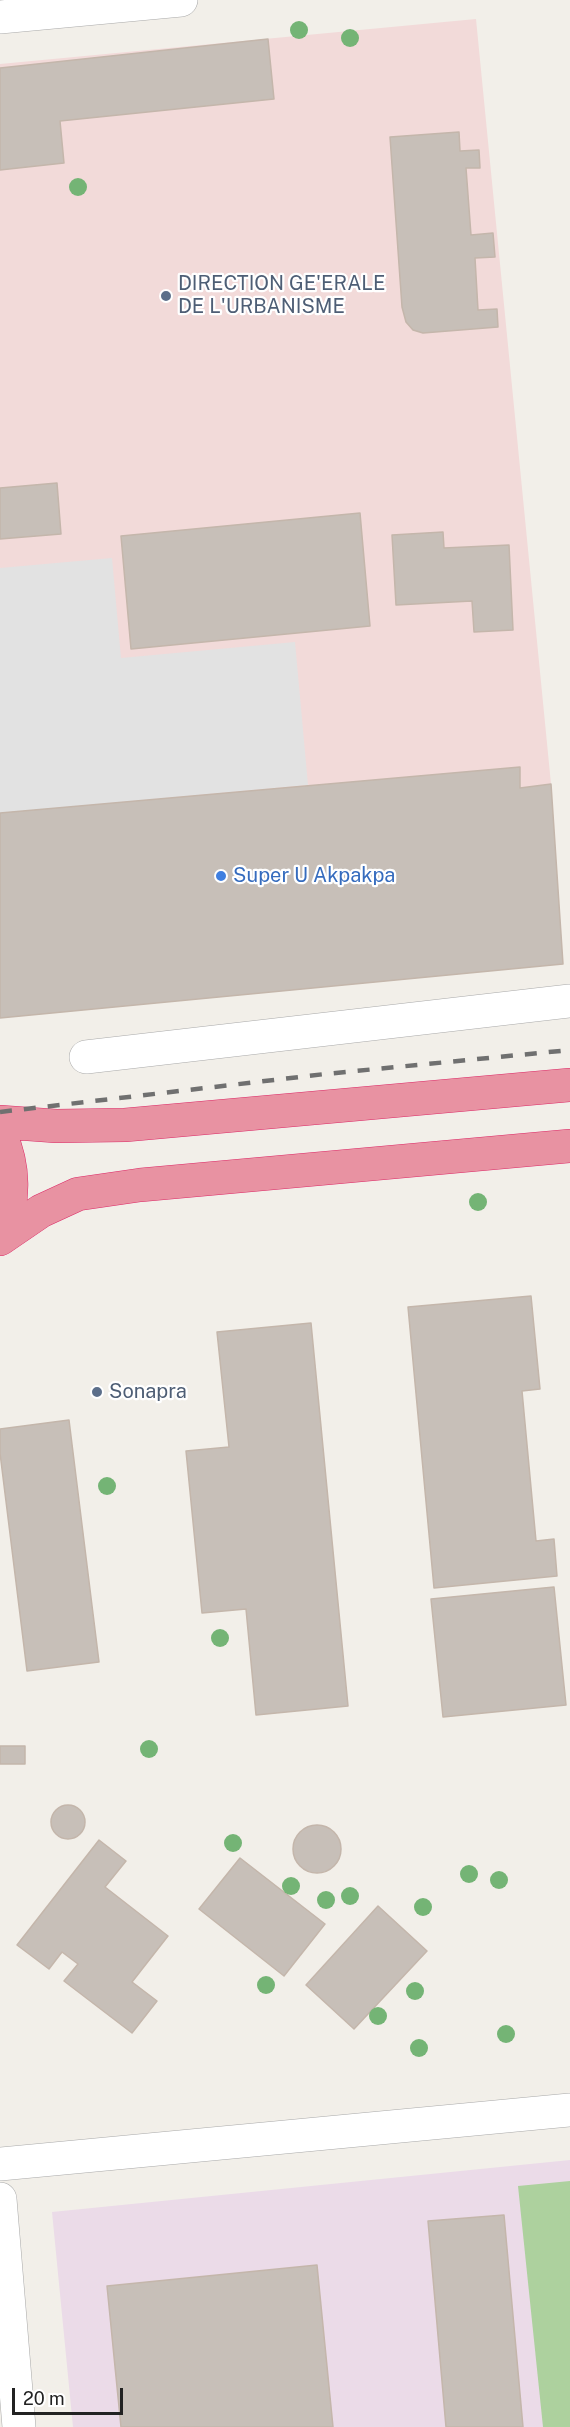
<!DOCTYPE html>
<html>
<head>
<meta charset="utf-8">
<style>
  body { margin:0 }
  #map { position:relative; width:570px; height:2427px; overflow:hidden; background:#f2efe9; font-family:"Public Sans",sans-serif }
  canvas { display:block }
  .scale { position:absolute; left:12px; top:2388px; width:111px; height:27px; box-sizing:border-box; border:3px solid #222; border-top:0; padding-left:8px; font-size:18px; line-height:21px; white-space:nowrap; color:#222; -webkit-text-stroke:4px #fff; paint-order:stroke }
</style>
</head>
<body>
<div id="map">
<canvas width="570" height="2427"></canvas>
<div class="scale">20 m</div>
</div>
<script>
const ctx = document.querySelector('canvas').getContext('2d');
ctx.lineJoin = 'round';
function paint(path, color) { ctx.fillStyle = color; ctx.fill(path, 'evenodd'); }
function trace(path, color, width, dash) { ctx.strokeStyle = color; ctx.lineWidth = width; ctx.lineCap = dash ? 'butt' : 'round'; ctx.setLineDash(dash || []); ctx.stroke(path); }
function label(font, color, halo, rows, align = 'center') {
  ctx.font = font + ' "Public Sans",sans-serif'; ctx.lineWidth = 4.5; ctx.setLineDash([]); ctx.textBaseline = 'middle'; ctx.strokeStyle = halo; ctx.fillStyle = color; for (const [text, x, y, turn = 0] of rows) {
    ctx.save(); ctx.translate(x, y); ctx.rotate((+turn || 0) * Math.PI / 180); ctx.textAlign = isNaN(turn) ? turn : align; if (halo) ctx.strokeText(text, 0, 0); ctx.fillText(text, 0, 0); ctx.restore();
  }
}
paint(new Path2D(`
  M476 19 551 784 563 964 0 1018V64Z`), '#f2dad9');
paint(new Path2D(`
  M570 2160V2427H73L52 2212Z`), '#ebdbe8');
paint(new Path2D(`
  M570 2181V2427H543L518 2186Z`), '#add19e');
paint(new Path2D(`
  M112 558 121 658 295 642 308 785 0 813V568Z`), '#e2e2e2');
const building = new Path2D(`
  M268 39 274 99 60 121 64 163 0 170V68Z
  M459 132 460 151 479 150 480 168H466L471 235 493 233 495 257 475 258 478 310 497 309 498 327 423 333 413 330 406 322 402 307 390 137Z
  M57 483 61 534 0 539V488Z
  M360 513 370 626 131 649 121 536Z
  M443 532 444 548 509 545 513 630 474 632 472 601 396 605 392 535Z
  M520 767V788L551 784 563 964 0 1018V813Z
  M531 1296 540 1389 522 1391 536 1541 554 1539 557 1576 434 1588 408 1307Z
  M311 1323 348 1706 256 1715 246 1609 202 1613 186 1451 229 1447 217 1332Z
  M69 1420 99 1662 27 1671 0 1453V1429Z
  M554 1587 566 1705 443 1717 431 1599Z
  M0 1746H25V1764H0Z
  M51 1822a17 17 0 1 1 34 0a17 17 0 1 1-34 0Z
  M293 1849a24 24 0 1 1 48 0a24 24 0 1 1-48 0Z
  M99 1840 126 1861 105 1887 168 1936 132 1982 157 2001 132 2033 64 1981 78 1964 62 1952 49 1969 17 1945Z
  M240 1858 325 1924 284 1976 199 1909Z
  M378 1906 427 1951 354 2029 306 1985Z
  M504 2215 523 2427H446L428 2221Z
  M317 2265 333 2427H121L107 2286Z`);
paint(building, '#c7bfb8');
trace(building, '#c4b6ab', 1.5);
const minor = new Path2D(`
  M0 17 181 0
  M86 1057 570 1001
  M0 2164 570 2110
  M0 2199 19 2427`);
const highway = new Path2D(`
  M0 1122 56 1126 125 1125 570 1085
  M0 1134C14 1165 16 1202 0 1233
  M0 1239 41 1211 78 1194 140 1185 570 1146`);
trace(minor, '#a9a9a9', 34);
trace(highway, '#dc2a67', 34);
trace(minor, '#fff', 33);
trace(highway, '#e892a2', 33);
trace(new Path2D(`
  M0 1112 325 1074 570 1050`), '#707070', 4.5, [12, 12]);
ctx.fillStyle = '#74b475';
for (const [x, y] of [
  [299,30],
  [350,38],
  [78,187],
  [478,1202],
  [107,1486],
  [220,1638],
  [149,1749],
  [233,1843],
  [469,1874],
  [499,1880],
  [291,1886],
  [350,1896],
  [326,1900],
  [423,1907],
  [266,1985],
  [415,1991],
  [378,2016],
  [506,2034],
  [419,2048]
]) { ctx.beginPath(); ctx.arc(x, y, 9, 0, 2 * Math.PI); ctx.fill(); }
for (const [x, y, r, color] of [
  [166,296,6,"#5c6f8a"],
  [221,876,6,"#3f7fe0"],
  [97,1392,6,"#5c6f8a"]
]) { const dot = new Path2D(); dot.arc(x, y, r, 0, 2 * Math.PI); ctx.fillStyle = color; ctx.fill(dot); trace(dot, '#fff', 2); }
label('20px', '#4e5e75', '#fff', [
  ["DIRECTION GE'ERALE",178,284],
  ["DE L'URBANISME",178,307],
  ["Sonapra",109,1392]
], 'left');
label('20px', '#366cbe', '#fff', [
  ["Super U Akpakpa",233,876]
], 'left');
</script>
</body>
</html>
